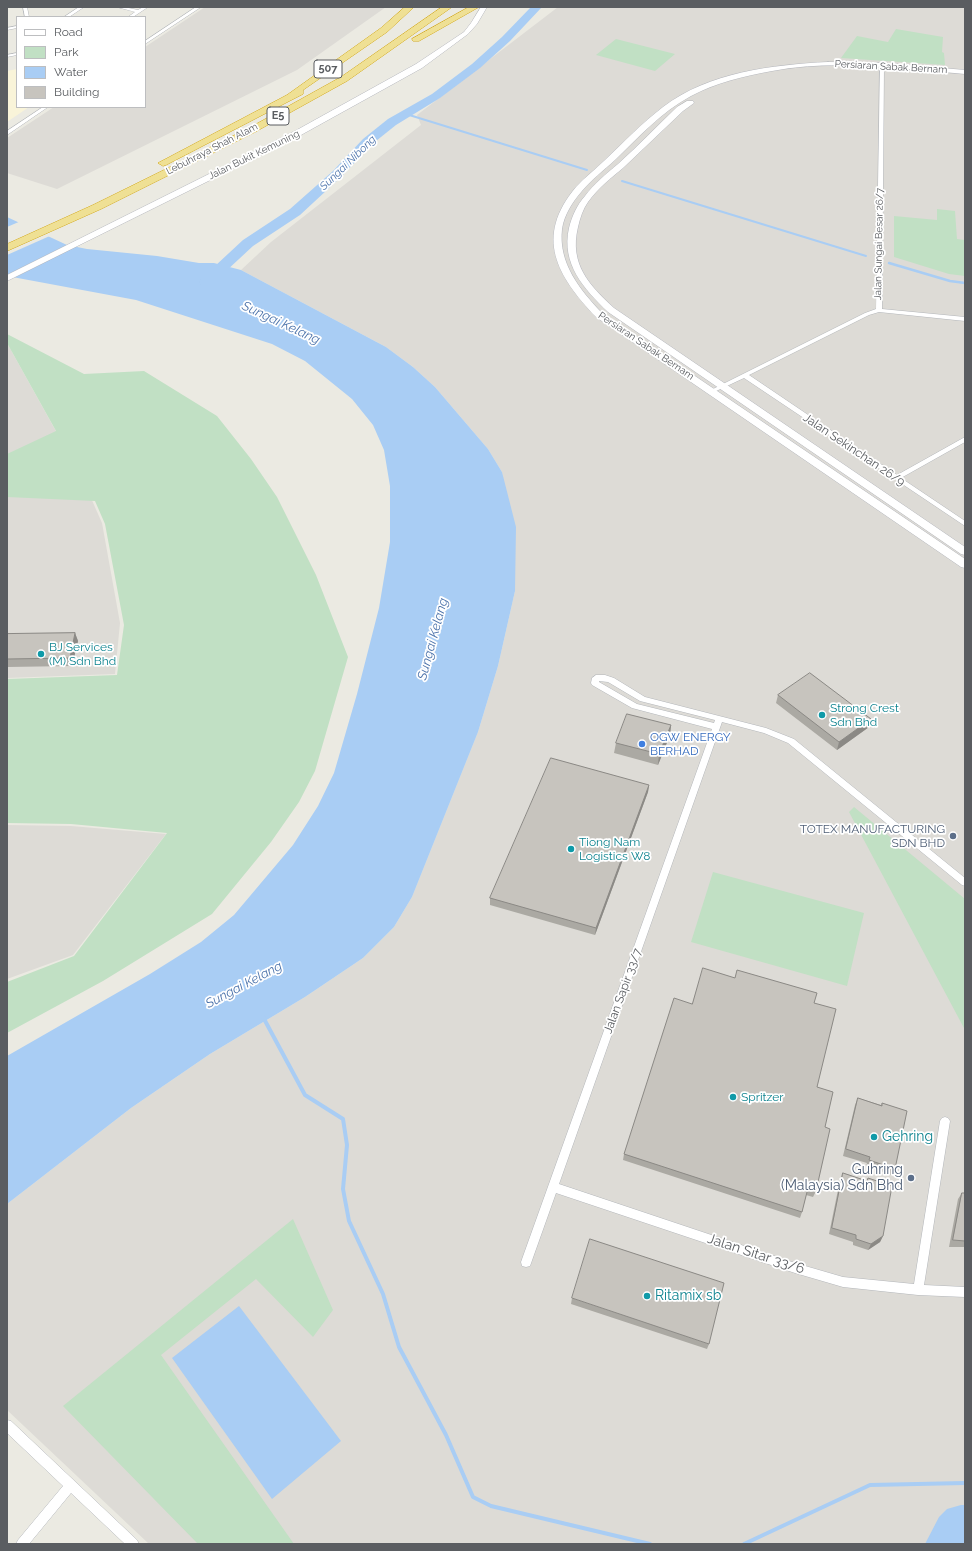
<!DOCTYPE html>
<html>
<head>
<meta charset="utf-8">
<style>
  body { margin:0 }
  #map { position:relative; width:972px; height:1551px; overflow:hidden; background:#ebeae2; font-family:Raleway,sans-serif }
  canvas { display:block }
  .frame { position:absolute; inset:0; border:8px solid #5a5d61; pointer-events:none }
  .legend { position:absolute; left:16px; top:16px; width:130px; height:92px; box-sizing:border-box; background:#fff; border:1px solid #bdbec0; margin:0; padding:5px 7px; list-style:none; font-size:12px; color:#5a5d61 }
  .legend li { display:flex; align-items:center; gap:8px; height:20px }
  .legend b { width:20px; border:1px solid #bdbec0 }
</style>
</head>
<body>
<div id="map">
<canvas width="972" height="1551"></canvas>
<div class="frame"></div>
<ul class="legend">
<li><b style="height:5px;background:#fff"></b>Road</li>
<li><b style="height:11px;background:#c1e0c4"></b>Park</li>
<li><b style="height:11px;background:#a9cdf4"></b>Water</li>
<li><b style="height:11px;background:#c7c4be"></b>Building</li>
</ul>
</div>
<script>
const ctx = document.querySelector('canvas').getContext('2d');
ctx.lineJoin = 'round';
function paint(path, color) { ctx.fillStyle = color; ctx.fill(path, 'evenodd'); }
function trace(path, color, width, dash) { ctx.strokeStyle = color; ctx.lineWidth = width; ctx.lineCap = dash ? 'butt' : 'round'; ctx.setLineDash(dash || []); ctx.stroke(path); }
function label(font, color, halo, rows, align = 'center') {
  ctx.font = font + ' Raleway,sans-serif'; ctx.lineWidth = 3.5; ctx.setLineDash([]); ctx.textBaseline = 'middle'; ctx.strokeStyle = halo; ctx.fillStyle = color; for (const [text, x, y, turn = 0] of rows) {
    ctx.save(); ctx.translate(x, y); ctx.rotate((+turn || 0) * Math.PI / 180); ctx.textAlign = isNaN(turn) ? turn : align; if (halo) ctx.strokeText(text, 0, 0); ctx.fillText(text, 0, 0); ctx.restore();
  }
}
paint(new Path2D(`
  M17 69V107H29L7 122V71Z`), '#f9f4d9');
paint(new Path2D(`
  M205 7H386L297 70 57 189 7 173V138L54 107H145V47Z
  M558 7H965V1544H149L7 1410V1204L131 1108 210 1054 305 997 363 958 394 927 412 897 478 732 498 666 515 591 502 472 488 449 435 387 413 367 386 347 241 270 271 242 421 125 417 115Z
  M7 343 83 480 102 523 120 623 115 674 7 678Z
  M7 825 71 826 166 834 73 955 7 979Z`), '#dddbd6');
paint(new Path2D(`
  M896 29 943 37 942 52 944 53 945 65 841 58 857 36 888 42Z
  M616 39 675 54 655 71 596 55Z
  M937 209 955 211 957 239 965 240V276L949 274 894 257V216L937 220Z
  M7 334 84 374 144 371 217 416 251 459 277 497 316 575 348 657 315 771 299 802 271 842 212 914 103 981 7 1033V982L74 956 167 833 71 824 7 823V679L117 675 124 625 105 524 95 501 7 497V454L56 431 7 343Z
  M854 807 965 899V1030L849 812Z
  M713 872 864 913 847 986 691 942Z
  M293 1219 333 1310 313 1337 256 1279 161 1355 294 1544H198L63 1406Z`), '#c1e0c4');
paint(new Path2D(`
  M7 217 67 245 87 249 157 256 199 263H214L241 270 386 347 413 367 435 387 488 449 502 472 516 527 515 591 498 666 478 732 412 897 394 927 363 958 305 997 210 1054 131 1108 7 1204V1056L150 974 201 942 234 915 293 845 318 806 334 773 357 694 379 608 390 542V486L384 450 373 425 352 399 305 361 272 344 136 300 7 276Z
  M239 1306 341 1441 272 1499 172 1358Z
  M961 1505H965V1544H925L939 1517 947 1509Z`), '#a9cdf4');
paint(new Path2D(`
  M21 221 52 235 7 255V227Z`), '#ebeae2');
trace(new Path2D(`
  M406 114 587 170
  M622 181 866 256`), '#a9cdf4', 2);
trace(new Path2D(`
  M889 263 950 281 965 283`), '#a9cdf4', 2.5);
trace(new Path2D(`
  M263 1017 305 1095 343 1119 347 1145 343 1189 349 1221 383 1294 399 1347 446 1435 473 1497 491 1506 650 1544
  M744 1544 870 1485 965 1483`), '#a9cdf4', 4);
paint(new Path2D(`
  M531 7H542L510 41 480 68 440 98 396 125 371 145 341 177 300 215 253 246 211 285H201L199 282 201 279 243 240 290 209 333 171 363 139 388 119 432 94 472 64 502 37Z`), '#a9cdf4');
const street = new Path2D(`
  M23 7H27L29 17H25Z
  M79 7H84L69 17H64Z
  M117 7H124L138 10 143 7H148L133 17H128L135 12Z
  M196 7H201L145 44V41Z
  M17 26V28L7 30V28Z
  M17 53V55L7 57V55Z
  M880 64 884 65 882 309 965 317V321L879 312 869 315 749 375 897 475 965 437V442L901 478 965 521V526L744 378 714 392H710L709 391 865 313 876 309Z
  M43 107H48L7 135V131Z
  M596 675H605L614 678 645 697 766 728 794 739 965 878V886L962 885 788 743 764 733 722 722 559 1184 795 1263 843 1277 914 1284 940 1121 942 1118 945 1117 948 1118 950 1121 924 1285 965 1287V1297L918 1295 843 1287 795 1273 556 1193 530 1266 526 1267 522 1266 521 1262 712 729 632 708 592 685 591 683 592 678ZM599 681 608 682 640 701 715 720 714 723 637 704 599 682Z
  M7 1420 11 1421 137 1540 139 1544H125L71 1493 29 1544H16L18 1540 63 1486 7 1433Z`);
const secondary = new Path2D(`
  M481 7H487L477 24 468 34 422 68 301 135 7 281V275L295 131 416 64 464 32 471 23Z
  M828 62 883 63 965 70V74C901 69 835 59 772 71 744 76 715 83 691 96 661 112 639 137 615 160 604 170 591 180 582 191 573 201 564 215 562 229 558 263 580 290 602 313L965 559V568L961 567 596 317C557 276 534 237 576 187 585 177 596 169 605 160 624 142 642 123 663 107 709 72 772 65 828 62Z
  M687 101H693L694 103 683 111C663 130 643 149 623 168 611 178 598 188 588 202 583 209 580 218 578 227 569 264 589 285 614 308L965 547V555L961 554 608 312C584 289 561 264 569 228 572 216 577 205 585 196 594 184 606 174 618 164 638 146 657 126 677 107Z`);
const highway = new Path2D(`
  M405 7H414L387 32 303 90V94L166 165 163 166 158 163 287 95 381 28Z
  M442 7H452L347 81 255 132 101 209 7 251V244L93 205 249 128 341 77Z
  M469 7H479L419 41H413L412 39Z`);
trace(street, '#b4b7bb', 1);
trace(secondary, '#b5b7bd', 1);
trace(highway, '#d2a81b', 1);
paint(street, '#fff');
paint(secondary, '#fff');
paint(highway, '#efe094');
paint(new Path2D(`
  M75 633 78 641 72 666 7 667V634Z
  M778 695 869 727 837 750 776 703Z
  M671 725 670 735 658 765 614 753 616 743Z
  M649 785 648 792 595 935 490 905V898Z
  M814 1003 817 1087 825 1127 816 1191 813 1197 806 1195 802 1212 800 1218 623 1160 624 1154 692 1004Z
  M858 1098 881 1105 882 1103 895 1169 892 1175 866 1166 867 1163 843 1156 855 1105Z
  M843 1173 867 1181 868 1178 883 1236 880 1242 868 1250 853 1245V1242L829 1234 840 1180Z
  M962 1193H965V1247H949L958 1199Z
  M572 1298 709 1344 707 1349 571 1304Z`), '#aba9a3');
paint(new Path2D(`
  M75 633 78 641 72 666 70 658Z
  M871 719 869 727 837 750 839 742Z
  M671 725 670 735 658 765 659 754Z
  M649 785 648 792 595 935 596 928Z
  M883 1236 880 1242 868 1250 871 1244Z`), '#8b8985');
const building = new Path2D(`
  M75 633 70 658 7 659V634Z
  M810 673 871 719 839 742 778 695Z
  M627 714 671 725 659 754 616 743Z
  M551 758 649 785 596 928 490 898Z
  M703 968 735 978 737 970 817 993 814 1003 836 1009 817 1087 833 1092 825 1127 830 1129 816 1191 808 1188 802 1212 624 1154 674 998 692 1004Z
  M858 1098 882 1106V1103L907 1111 895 1169 869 1160 870 1157 846 1149Z
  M843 1173 867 1181 868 1178 892 1186 883 1236 871 1244 856 1239V1235L832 1228Z
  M962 1193H965V1241L953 1240Z
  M590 1239 724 1283 709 1344 572 1298Z`);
paint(building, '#c7c4be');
trace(building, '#8b8985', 1);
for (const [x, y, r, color] of [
  [41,654,4,"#0f9aa8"],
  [822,715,4,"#0f9aa8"],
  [642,744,4,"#3f7fe0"],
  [953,836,4,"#5c6f8a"],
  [571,849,4,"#0f9aa8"],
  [733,1097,4,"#0f9aa8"],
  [874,1137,4,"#0f9aa8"],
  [911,1178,4,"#5c6f8a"],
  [647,1296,4,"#0f9aa8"]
]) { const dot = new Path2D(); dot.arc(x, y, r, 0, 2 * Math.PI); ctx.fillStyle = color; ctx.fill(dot); trace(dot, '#fff', 1.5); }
label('10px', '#5a5d61', '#fff', [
  ["Persiaran Sabak Bernam",891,67,3],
  ["Lebuhraya Shah Alam",212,149,-27],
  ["Jalan Bukit Kemuning",254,155,-26],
  ["Jalan Sungai Besar 26/7",879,244,-89],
  ["Persiaran Sabak Bernam",646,346,34]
]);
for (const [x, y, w] of [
  [328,69,28],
  [278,116,22]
]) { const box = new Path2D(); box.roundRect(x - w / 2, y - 9, w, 18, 3); ctx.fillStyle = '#fff'; ctx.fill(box); trace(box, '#5a5d61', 1); }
label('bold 11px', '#5a5d61', null, [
  ["507",328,69],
  ["E5",278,116]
]);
label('italic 11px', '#4c73ab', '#fff', [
  ["Sungai Nibong",348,163,-44]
]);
label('12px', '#5a5d61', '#fff', [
  ["Jalan Sekinchan 26/9",854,450,34],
  ["Jalan Sapir 33/7",623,991,-70]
]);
label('12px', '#0d838f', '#fff', [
  ["BJ Services",49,647],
  ["(M) Sdn Bhd",49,661],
  ["Strong Crest",830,708],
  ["Sdn Bhd",830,722],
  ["Tiong Nam",579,842],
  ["Logistics W8",579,856],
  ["Spritzer",741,1097]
], 'left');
label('12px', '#366cbe', '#fff', [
  ["OGW ENERGY",650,737],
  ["BERHAD",650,751]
], 'left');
label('12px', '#4e5e75', '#fff', [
  ["TOTEX MANUFACTURING",945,829],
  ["SDN BHD",945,843]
], 'right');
label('italic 13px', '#4c73ab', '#fff', [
  ["Sungai Kelang",281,323,25],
  ["Sungai Kelang",433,639,-75],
  ["Sungai Kelang",244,985,-28]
]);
label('14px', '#0d838f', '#fff', [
  ["Gehring",882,1137],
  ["Ritamix sb",655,1296]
], 'left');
label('14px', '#4e5e75', '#fff', [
  ["Guhring",903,1170],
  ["(Malaysia) Sdn Bhd",903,1186]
], 'right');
label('14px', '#5a5d61', '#fff', [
  ["Jalan Sitar 33/6",756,1254,18]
]);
</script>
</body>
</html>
